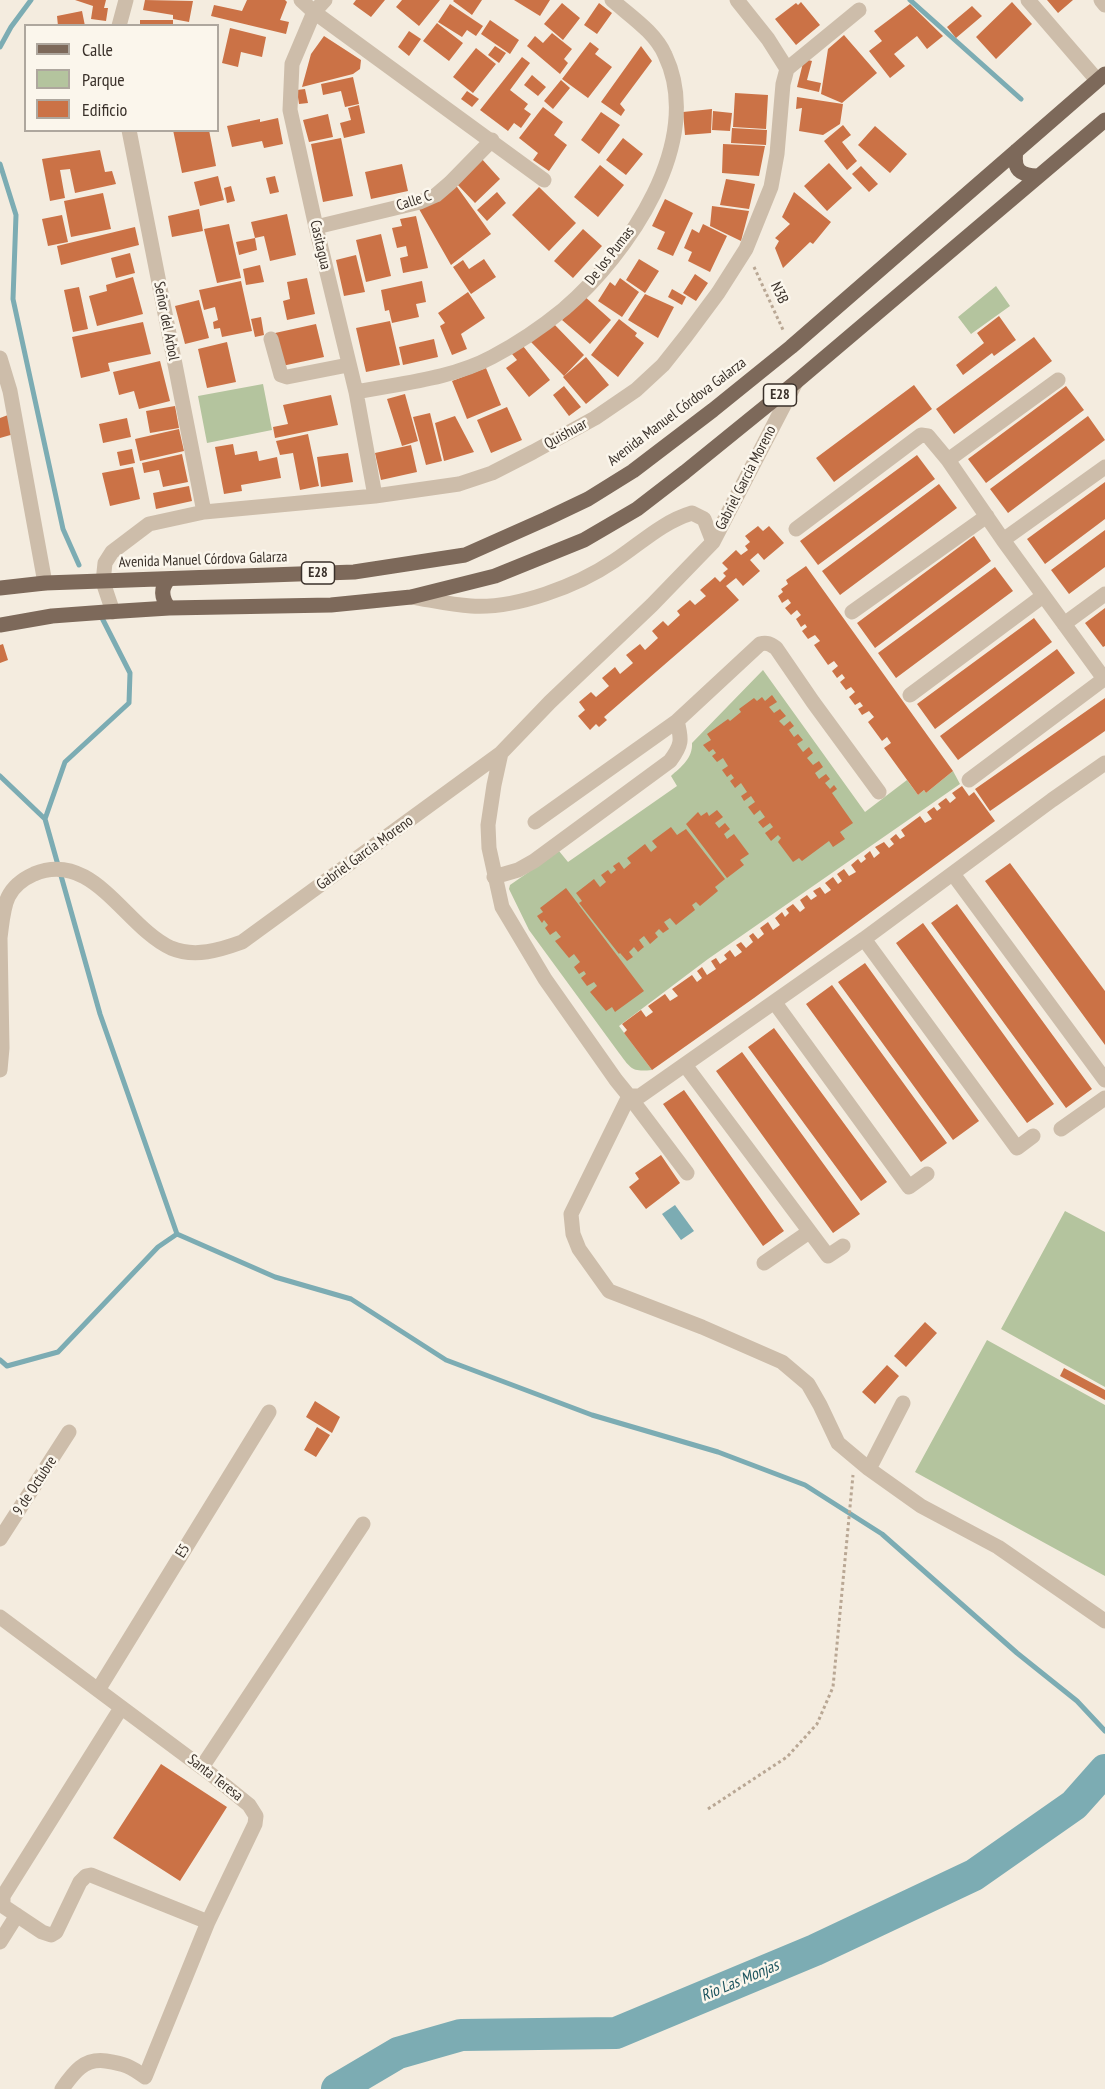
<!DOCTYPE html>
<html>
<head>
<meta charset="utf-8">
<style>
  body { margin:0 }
  #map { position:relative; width:1105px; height:2089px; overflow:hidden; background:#f4ecdf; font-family:"PT Sans Narrow",sans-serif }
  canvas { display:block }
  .legend { position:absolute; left:24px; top:24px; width:195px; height:108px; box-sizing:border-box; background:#fbf6ec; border:2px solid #aea79e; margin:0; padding:8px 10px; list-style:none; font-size:18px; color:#3a312a }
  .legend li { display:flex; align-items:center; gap:12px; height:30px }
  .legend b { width:30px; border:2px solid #aea79e }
</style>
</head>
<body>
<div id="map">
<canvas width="1105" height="2089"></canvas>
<ul class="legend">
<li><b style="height:8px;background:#7d695a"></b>Calle</li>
<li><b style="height:16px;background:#b4c49e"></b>Parque</li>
<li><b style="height:16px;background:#cb7246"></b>Edificio</li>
</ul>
</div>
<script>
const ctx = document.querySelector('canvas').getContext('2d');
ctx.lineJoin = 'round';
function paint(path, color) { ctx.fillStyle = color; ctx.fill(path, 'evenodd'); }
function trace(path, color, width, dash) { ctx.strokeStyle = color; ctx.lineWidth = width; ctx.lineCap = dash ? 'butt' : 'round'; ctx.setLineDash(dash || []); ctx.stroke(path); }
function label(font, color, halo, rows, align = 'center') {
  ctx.font = font + ' "PT Sans Narrow",sans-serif'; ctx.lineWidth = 5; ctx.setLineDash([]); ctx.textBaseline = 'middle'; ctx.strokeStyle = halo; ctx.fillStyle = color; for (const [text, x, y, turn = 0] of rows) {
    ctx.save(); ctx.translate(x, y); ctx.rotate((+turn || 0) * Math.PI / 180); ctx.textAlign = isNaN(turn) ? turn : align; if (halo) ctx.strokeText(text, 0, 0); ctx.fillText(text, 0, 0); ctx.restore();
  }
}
paint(new Path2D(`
  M996 286 1010 306 971 334 958 317Z
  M263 384 272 430 207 443 198 396Z
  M763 670 865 812 907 780 918 795 924 790 926 793 953 771 960 784 708 959 619 1026 652 1070C632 1072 631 1069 619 1053L529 930 509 889 510 885 559 851 568 862 677 786 671 776C681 767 693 758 692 743Z
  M1065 1211 1105 1232V1387L1001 1329Z
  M987 1340 1105 1405V1576L915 1472Z`), '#b4c49e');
paint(new Path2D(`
  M675 1205 694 1231 681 1240 662 1214Z`), '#7cacb3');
trace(new Path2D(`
  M910 0 1021 99
  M0 47 11 27 31 0
  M0 164 16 215 13 299 63 529 79 565
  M101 616 130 673 129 703 65 762 45 819 100 1014 177 1234
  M0 776 45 819
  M0 1360 7 1366 58 1352 158 1247 177 1234 275 1277 351 1299 446 1360 592 1415 718 1452 805 1485 882 1534 1017 1653 1077 1701 1105 1731`), '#7cacb3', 5);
trace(new Path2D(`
  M337 2089 398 2053 461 2035 616 2033 815 1950 974 1875 1074 1805 1105 1770`), '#7cacb3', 32);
paint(new Path2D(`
  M75 0H106L104 8H108L106 21 91 19 93 6Z
  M145 0 193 1 189 22 173 19V15L143 10Z
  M247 0H285L287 2 280 20 289 22 286 34 211 16 214 5 242 11Z
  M356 0H385L371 17 353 4Z
  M402 0H440L419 26 396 7Z
  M454 0H482L472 15 453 1Z
  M514 0H550L540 16Z
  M1047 0H1073L1058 13Z
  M801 2 820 25 796 45 775 19 796 3 798 5Z
  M1012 2 1032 24 996 59 976 37Z
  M562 3 580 18 563 40 544 24Z
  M599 3 612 13 597 34 584 25Z
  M450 4 483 26 476 36 467 30 462 37 438 22Z
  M910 4 943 36 927 49 917 36 894 54 905 66 890 78 869 51 882 41 874 31Z
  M972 6 982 16 956 38 947 27Z
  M82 11 85 26H58L57 16Z
  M140 20H173V26H140Z
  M490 20 519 40 510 54 481 34Z
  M437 23 463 43 449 61 423 41Z
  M230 28 266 37 262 57 241 52 238 67 222 63Z
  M409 31 421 39 409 56 398 47Z
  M552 33 572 49 564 59 568 63 560 74 527 46 535 36 543 43Z
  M844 35 877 73 842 103 821 94 828 49Z
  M324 36 361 60 360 69 353 74 302 87 311 54Z
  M590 42 599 49 595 54 612 67 588 98 562 79Z
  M495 46 506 53 499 63 488 55Z
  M641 46 652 61 620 104 625 110 621 116 601 102Z
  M476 48 496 64 473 93 453 77Z
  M522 57 530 63 510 90 528 104 524 109 531 114 521 128 514 123 508 131 480 110Z
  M804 59 812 61 807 80 821 83 819 92 797 87Z
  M532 75 546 87 538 96 524 85Z
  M353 77 359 104 345 107 341 91 323 95 321 84Z
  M561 80 570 88 553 109 544 101Z
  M305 89 308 103 299 104 297 90Z
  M467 91 479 99 472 107 461 99Z
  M735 93 768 95 766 129 733 127Z
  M797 97 843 104 840 124 823 135 799 131 802 108 796 109Z
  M359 105 365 133 344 138 340 123 351 120 348 108Z
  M543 107 563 122 554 135 567 145 549 171 533 160 538 153 519 138Z
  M712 109 711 133 685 135 683 112Z
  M713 111 732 113 730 131 712 130Z
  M601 112 620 125 599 154 581 140Z
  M328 114 333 137 309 142 303 120Z
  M278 118 283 144 264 148 262 141 232 147 227 126 260 119V122Z
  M843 125 851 135 842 142 857 161 847 170 824 141Z
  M875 126 907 154 890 173 858 145Z
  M732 128 767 130 766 145 731 143Z
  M173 130H209L216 166 182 173Z
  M341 138 353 196 323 202 311 144Z
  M623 138 643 154 626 175 606 160Z
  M723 144 765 146 759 176 722 173Z
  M100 150 105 172 112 171 116 184 75 193 70 169 60 170 65 198 50 201 42 159Z
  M481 158 500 179 475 203 455 182Z
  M829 163 852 188 827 211 804 186Z
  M402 164 408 191 371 199 365 172Z
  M600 165 624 185 598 217 574 197Z
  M861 166 878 184 869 192 852 174Z
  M218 176 224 200 200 206 194 182Z
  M275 176 279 192 270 194 266 178Z
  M726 179 755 184 749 209 720 205Z
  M455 184 491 234 451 265 419 209Z
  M231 186 235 201 227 203 224 188Z
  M539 187 576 223 549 251 512 215Z
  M497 192 506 203 487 221 477 210Z
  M794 192 831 222 813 244 810 242 783 268 775 248 779 241 775 238 790 224 782 217Z
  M103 193 111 229 71 237 64 201Z
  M665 199 693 213 673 256 657 249 665 232 652 226Z
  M712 206 749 211 741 241 710 226Z
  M199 209 203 231 172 237 168 216Z
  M287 214 296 255 270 261 264 236 255 238 251 222Z
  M62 215 68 242 48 246 42 219Z
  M416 216 428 268 403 273 400 258 408 256 406 246 397 248 392 228 402 226 400 219Z
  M229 224 241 278 217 283 204 229Z
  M703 224 727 236 710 272 688 261 692 252 684 248 692 229 699 233Z
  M135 227 139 245 61 265 57 246Z
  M583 229 602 246 573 278 554 261Z
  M381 234 391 276 366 282 356 240Z
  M255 238 257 250 239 255 236 242Z
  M130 253 135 273 116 278 111 258Z
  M356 255 365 292 344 296 336 260Z
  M484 259 496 277 471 294 453 267 463 260 469 269Z
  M639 259 659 271 645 293 626 280Z
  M260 265 264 282 246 285 243 269Z
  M695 274 708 283 696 301 683 293Z
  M133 277 143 314 97 326 89 296 107 291 106 285Z
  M307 278 315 314 287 320 283 301 290 299 287 282Z
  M620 278 639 292 622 317 598 301 610 282 615 286Z
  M241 281 252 331 222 337 220 328 214 329 213 322 218 320 215 307 204 310 199 290Z
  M422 281 426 302 416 304 419 317 392 323 389 310 385 311 381 290Z
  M79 287 88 329 73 332 64 290Z
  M672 289 686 297 682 305 668 297Z
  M468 292 485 318 461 334 467 349 452 355 440 326 445 323 438 313Z
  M645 294 674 307 658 338 628 320Z
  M583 295 611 320 590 344 562 320Z
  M199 300 209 338 185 344 175 306Z
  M999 316 1016 340 994 356 992 353 963 375 956 365 984 343 977 333Z
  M261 317 264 335 255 337 251 319Z
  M619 319 637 333 635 336 644 343 618 377 591 355Z
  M390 321 400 365 366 372 356 328Z
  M143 322 151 354 108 363 110 371 81 378 72 337Z
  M552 322 584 355 564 376 531 342Z
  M316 324 324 357 282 366 275 333Z
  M1034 337 1052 361 954 434 936 409Z
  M434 339 438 357 403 365 399 347Z
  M227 342 236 382 207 388 198 349Z
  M523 346 550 380 529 397 506 368 517 360 512 354Z
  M586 357 609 385 586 404 563 377Z
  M160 361 170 401 139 409 134 391 119 395 113 372Z
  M486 368 501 405 467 419 452 381Z
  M914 385 932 409 834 482 816 458Z
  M564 386 581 407 569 416 553 395Z
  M1066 386 1084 410 986 483 968 459Z
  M405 394 418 441 402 446 387 399Z
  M331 395 338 425 275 438 273 427 288 424 283 405Z
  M175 406 179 428 150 433 146 411Z
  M507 407 522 440 491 453 477 420Z
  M430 413 442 461 426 465 413 417Z
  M8 415 14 434 0 438V418Z
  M455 416 474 452 444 461 435 423Z
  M1088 416 1105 440 1008 513 990 489Z
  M127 418 131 437 103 443 99 424Z
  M179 429 184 451 140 461 135 439Z
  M308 434 319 486 300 490 293 453 280 455 276 441Z
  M233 444 235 455 257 451 259 461 277 457 281 478 241 485 242 491 224 494 215 447Z
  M411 445 417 472 381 480 375 453Z
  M132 449 135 463 120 466 117 452Z
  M348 453 353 482 321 487 317 457Z
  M182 454 188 482 163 487 159 470 144 473 142 463Z
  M917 455 935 479 818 565 800 541Z
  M133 467 140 499 110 506 102 473Z
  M1105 482V519L1045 564 1027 539Z
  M939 484 957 508 840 595 822 571Z
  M189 486 192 501 156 509 153 493Z
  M758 526 763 531 769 526 784 543 764 560 758 553 750 560 760 571 743 586 736 578 726 586 739 600 604 717 607 720 599 727 596 724 590 730 578 716 585 710 579 702 591 692 596 697 609 686 602 678 615 667 620 674 633 663 626 655 640 644 645 650 658 638 652 631 663 621 668 626 680 615 677 611 690 600 695 605 706 596 700 590 715 577 720 582 726 576 723 573 728 569 722 563 736 550 741 555 748 550 745 546 750 542 745 536Z
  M1105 530V567L1069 594 1051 570Z
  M974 536 991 561 875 648 857 623Z
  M806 566 953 771 926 793 924 790 918 795 884 748 891 743 887 737 882 741 868 722 874 717 869 711 862 715 858 709 863 706 860 702 855 705 849 697 855 692 851 687 846 690 840 682 845 678 842 674 837 678 832 671 838 666 834 661 828 665 814 645 820 641 815 635 808 639 802 631 807 627 805 624 801 627 796 619 801 615 797 610 791 615 785 608 791 603 788 599 782 603 778 596 783 592 781 589 788 584 786 580Z
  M995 567 1013 591 896 678 878 653Z
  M1105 608V646L1103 647 1085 623Z
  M1034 618 1052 642 935 729 917 704Z
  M3 644 8 660 0 663V645Z
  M1057 649 1075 673 958 760 940 736Z
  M772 695 777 702 769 707 774 713 780 709 786 716 779 721 784 726 790 721 794 726 789 730 794 737 798 734 803 740 797 744 803 752 809 747 813 753 807 758 813 765 819 761 823 767 815 773 819 779 826 774 830 779 825 783 830 789 834 785 837 789 832 793 853 823 840 832 845 839 833 847 829 841 802 861 799 858 793 862 778 842 781 838 778 835 771 841 765 833 773 827 770 823 763 828 758 822 765 817 760 810 754 815 748 807 755 802 751 796 744 801 741 796 747 792 741 783 735 788 730 781 734 778 731 774 727 777 722 770 728 766 723 758 717 762 712 756 716 753 713 749 709 752 703 745 711 740 707 734 728 719 730 721 741 712 739 709 754 698 757 701 762 697 765 701Z
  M1105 698V731L990 811 975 789Z
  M962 786 969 796 974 792 995 821 754 998 652 1070 624 1033 627 1030 622 1024 641 1010 646 1017 653 1012 648 1006 665 994 670 1001 678 996 672 989 692 975 697 982 702 978 697 971 702 967 707 975 716 969 711 961 716 958 720 964 727 959 724 955 730 950 735 957 742 952 736 945 741 942 746 948 753 942 749 936 753 933 758 939 764 934 760 928 768 922 773 930 780 925 775 918 782 912 785 917 789 913 786 909 793 904 800 912 805 908 800 900 807 895 811 900 817 896 813 891 820 887 825 894 831 890 825 883 833 877 838 884 842 881 837 874 844 869 849 876 856 872 851 865 858 859 861 863 866 859 864 856 870 851 874 858 880 853 875 847 884 842 889 848 894 844 890 839 896 834 900 839 905 836 901 830 920 816 925 823 932 819 927 812 934 807 937 811 941 808 938 804 946 798 950 803 956 798 952 793Z
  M717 810 723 817 715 823 719 828 725 823 730 829 724 834 727 839 734 834 749 854 740 860 744 865 727 878 686 824 698 812 701 816 707 812 709 816Z
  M671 827 677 835 686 829 725 879 715 887 718 891 700 906 696 902 692 905 695 910 676 925 670 918 664 922 669 929 663 933 659 929 655 933 658 937 650 944 644 936 639 940 644 947 638 952 634 947 629 952 633 957 627 961 620 953 619 954 579 903 582 901 576 893 594 879 600 887 606 882 601 875 608 870 611 874 616 870 613 866 619 862 624 869 631 863 627 858 645 844 651 852 657 847 652 841Z
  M1010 863 1105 991V1045L985 881Z
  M566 888 644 991 615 1012 612 1007 606 1011 590 992 597 986 594 982 587 986 581 978 586 974 584 971 579 974 574 967 580 962 574 954 569 958 555 941 561 937 556 931 550 935 545 928 548 925 544 920 542 923 537 916 543 912 540 908Z
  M957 904 1092 1089 1066 1108 931 923Z
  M923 923 1054 1104 1027 1123 896 943Z
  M865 963 979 1121 953 1140 838 982Z
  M832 985 947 1143 921 1162 806 1004Z
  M774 1028 887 1182 861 1201 748 1047Z
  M742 1052 860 1214 833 1233 716 1071Z
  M684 1090 784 1231 763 1246 663 1104Z
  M661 1155 680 1183 646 1209 629 1187 639 1179 635 1173Z
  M925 1322 937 1333 906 1367 894 1356Z
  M887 1365 899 1376 875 1404 862 1392Z
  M1064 1368 1105 1390V1400L1060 1376Z
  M315 1401 340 1417 332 1433 306 1417Z
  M317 1427 330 1435 316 1457 304 1450Z
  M161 1764 227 1807 180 1881 113 1838Z`), '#cb7246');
trace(new Path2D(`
  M754 267 784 332
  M708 1809 787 1757 817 1724 833 1687 853 1475`), '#b9a794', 3, [3, 3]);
trace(new Path2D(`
  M301 0 314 12 544 180
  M325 0 314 12 292 64 290 110 316 227 356 392 375 496
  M737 0 768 39 787 69
  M1028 0 1097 80
  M1101 0 1105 5
  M119 26 126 0
  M129 130 204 512
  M316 227 420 202 436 195 450 183 492 140
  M271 339 281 375 287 377 348 365
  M0 358 10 391 45 583
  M356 392C401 383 451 379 492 357 517 344 542 327 564 309 628 254 706 141 665 55 655 32 630 16 612 0
  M948 460 1058 380
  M796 529 913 441 921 435 928 436 948 460 1003 540 1105 680
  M1003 540 1105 467
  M412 597C431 600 451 605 471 606 516 609 577 586 614 561 640 544 662 522 692 513L704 519 713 542
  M113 612 103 582 105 563 112 552 149 524 204 512 375 496 459 484 492 473 533 452 595 418 636 390 663 365 686 336 718 293 746 249 771 187 777 154 783 84 787 69 859 10
  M852 612 987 516
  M1064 624 1105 594
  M910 695 1043 596
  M501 753 494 785 488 825 489 848 502 907 545 979 616 1080 629 1096H640L864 939 1052 800 1105 763
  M969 780 1104 679
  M535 822 677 721
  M953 874 1105 1080
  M494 877 518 870 534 861 670 761C682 745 682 740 677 721L760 644C767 642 770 644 776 648L813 702 879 792
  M0 938C4 908 3 888 34 874 93 849 125 927 171 948 195 958 220 950 242 942L501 753 550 702 652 605 713 542 796 382
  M0 938 2 1048 0 1070
  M864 939 1017 1148 1033 1136
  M775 1003 909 1187 927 1174
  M685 1065 828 1256 843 1246
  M1061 1129 1105 1098
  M687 1173 629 1096 571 1214 573 1234 579 1249 609 1291 702 1327 782 1362 808 1384 820 1405 838 1443 869 1469 903 1403
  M764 1263 809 1232
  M869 1469 921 1506 998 1547 1105 1621
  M0 1539 69 1432
  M0 1617 212 1775 249 1805 256 1816 255 1824 208 1922 145 2077C130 2066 125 2064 106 2061 84 2058 74 2072 62 2089
  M98 1690 269 1412
  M121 1708 3 1896V1906L42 1932 51 1935 56 1932 80 1882 86 1876 91 1875 208 1922
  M202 1767 363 1524
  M0 1942 17 1915`), '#cdbdaa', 15);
trace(new Path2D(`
  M1016 151C1013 170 1020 175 1037 176
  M169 579C160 588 161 598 169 608
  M0 588 45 583 354 572 465 555 546 519 588 499 633 471 713 410 791 347 1105 74
  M0 625 52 616 106 612 169 608 331 605 411 597 495 576 584 540 637 509 685 472 796 382 1105 120`), '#7d695a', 15);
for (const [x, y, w] of [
  [780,395,33],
  [318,573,33]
]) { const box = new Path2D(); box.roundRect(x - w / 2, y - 11, w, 22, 4.5); ctx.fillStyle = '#fbf6ec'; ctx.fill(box); trace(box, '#3a312a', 1.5); }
label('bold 14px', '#3a312a', null, [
  ["E28",780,395],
  ["E28",318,573]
]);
label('15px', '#3a312a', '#fbf6ec', [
  ["Calle C",414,201,-18],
  ["Casitagua",320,245,77],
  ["De los Pumas",610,256,-52],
  ["N3B",779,293,65],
  ["Señor del Arbol",166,321,79],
  ["Avenida Manuel Córdova Galarza",677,412,-37],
  ["Quishuar",566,434,-29],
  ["Gabriel García Moreno",746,478,-63],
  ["Avenida Manuel Córdova Galarza",203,560,-2],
  ["Gabriel García Moreno",365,853,-36],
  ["9 de Octubre",35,1486,-57],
  ["E5",183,1551,-58],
  ["Santa Teresa",215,1778,38]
]);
label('italic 16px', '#1d545e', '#fbf6ec', [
  ["Rio Las Monjas",740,1981,-23]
]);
</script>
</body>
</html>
